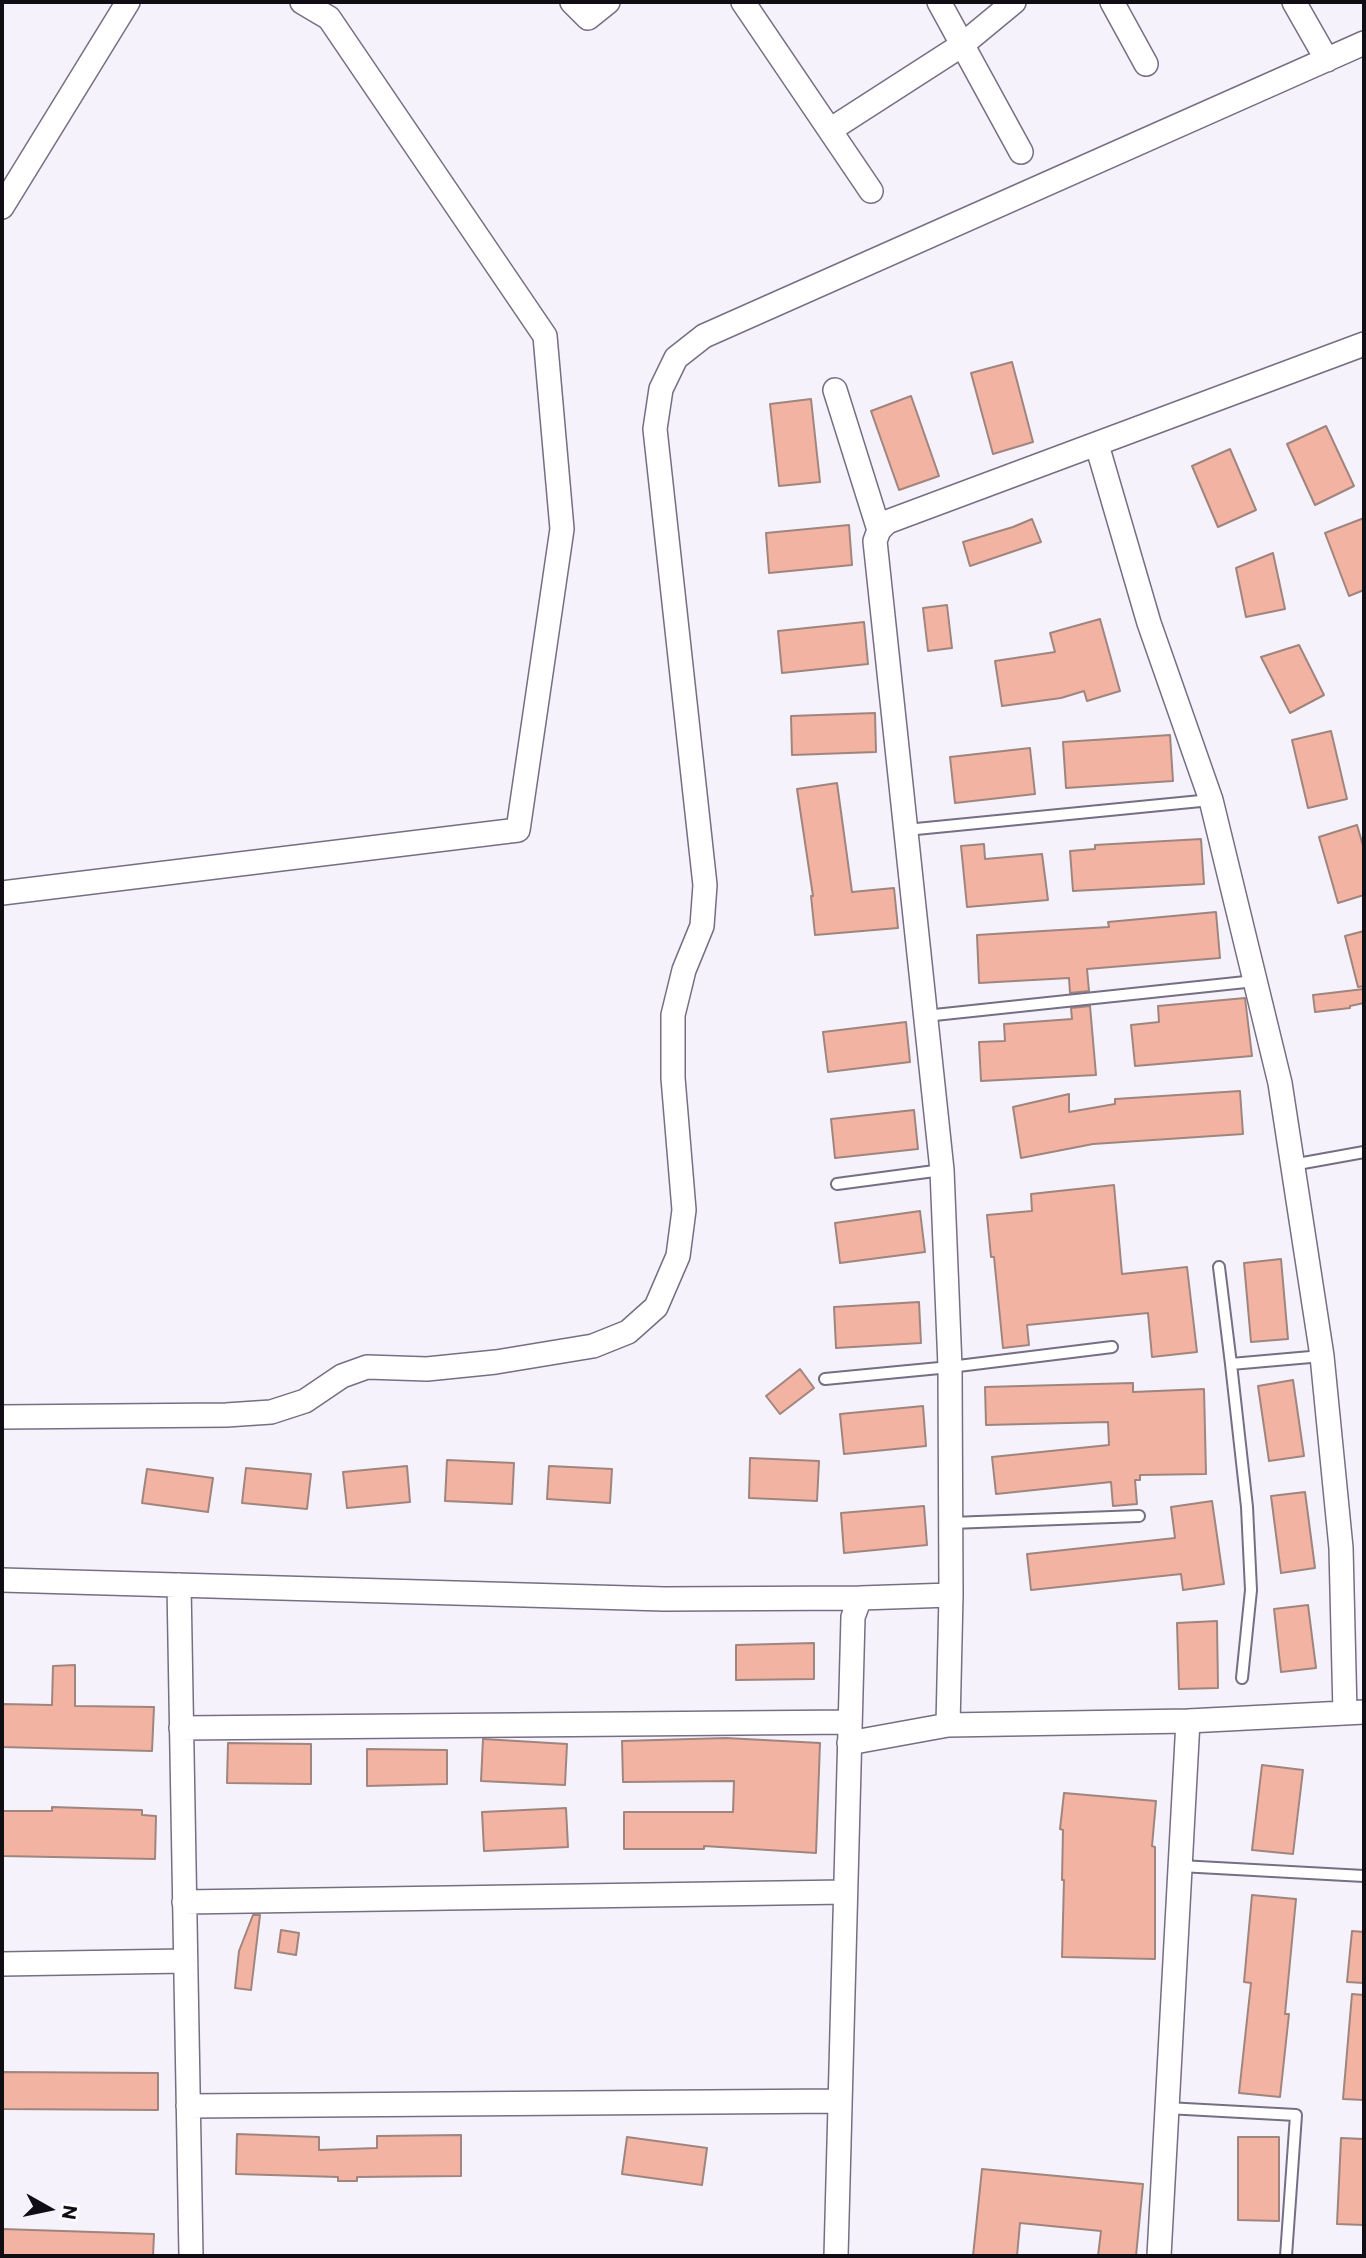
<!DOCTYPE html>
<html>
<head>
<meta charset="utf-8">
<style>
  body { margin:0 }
  #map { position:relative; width:1366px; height:2258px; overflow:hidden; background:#f6f2fc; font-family:Commissioner,sans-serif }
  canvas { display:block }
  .frame { position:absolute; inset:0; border:4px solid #100d15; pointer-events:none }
  .north { position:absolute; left:14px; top:2174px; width:70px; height:70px; -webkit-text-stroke:5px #fff; paint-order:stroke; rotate:99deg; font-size:19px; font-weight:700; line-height:28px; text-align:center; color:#100d15 }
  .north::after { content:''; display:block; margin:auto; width:24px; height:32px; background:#100d15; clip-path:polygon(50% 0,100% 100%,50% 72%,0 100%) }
</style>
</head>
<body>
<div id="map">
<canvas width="1366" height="2258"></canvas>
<div class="frame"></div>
<div class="north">N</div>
</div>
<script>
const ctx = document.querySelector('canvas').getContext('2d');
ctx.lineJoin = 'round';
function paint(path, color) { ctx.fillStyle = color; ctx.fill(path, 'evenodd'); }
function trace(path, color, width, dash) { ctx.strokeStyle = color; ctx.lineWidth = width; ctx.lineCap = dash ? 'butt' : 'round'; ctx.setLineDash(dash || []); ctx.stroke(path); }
const building = new Path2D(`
  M1012 362 1033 442 993 454 971 373Z
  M911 396 939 476 899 490 871 411Z
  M811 399 820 482 779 486 770 404Z
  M1326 426 1354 486 1315 505 1287 444Z
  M1230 449 1256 510 1218 527 1192 466Z
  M1364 518V590L1349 596 1325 533Z
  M1032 519 1041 542 970 566 963 542 1013 527Z
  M849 525 852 565 769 573 766 533Z
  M1273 553 1285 609 1246 617 1236 568Z
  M947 605 952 648 928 651 923 608Z
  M1100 619 1120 691 1087 701 1084 691 1061 698 1002 706 995 661 1055 652 1050 633Z
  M864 622 868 664 782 673 778 631Z
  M1299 645 1324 695 1290 713 1261 657Z
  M875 713 876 752 792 755 791 716Z
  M1331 731 1347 799 1308 808 1292 740Z
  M1170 735 1173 781 1066 788 1063 742Z
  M1030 748 1035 794 955 803 950 757Z
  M837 783 852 892 894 888 898 928 815 935 811 896H813L797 789Z
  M1357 825 1364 849V895L1338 903 1319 837Z
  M1201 839 1204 884 1073 891 1070 851 1095 849V845Z
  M984 844 985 859 1042 854 1048 900 967 907 961 846Z
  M1216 912 1220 958 1087 969 1089 991 1070 993 1069 978 979 983 977 935 1109 927 1108 922Z
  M1364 931V986L1358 987 1345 936Z
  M1364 989V1003L1350 1006V1008L1315 1012 1313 995Z
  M1245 998 1252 1056 1135 1066 1131 1025 1159 1022 1158 1006Z
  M1090 1006 1096 1075 981 1081 979 1042 1005 1041 1004 1024 1072 1019 1071 1008Z
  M906 1022 910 1062 828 1072 823 1032Z
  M1240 1091 1243 1134 1093 1144 1021 1158 1013 1107 1069 1094V1112L1115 1104V1099Z
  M914 1110 918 1149 835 1158 831 1119Z
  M1114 1185 1122 1274 1187 1267 1197 1352 1152 1357 1148 1313 1027 1325 1029 1345 1003 1348 994 1257H991L987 1215 1032 1211 1031 1194Z
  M920 1211 925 1252 840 1263 835 1223Z
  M1281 1259 1288 1339 1251 1342 1244 1263Z
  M919 1302 921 1343 836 1348 834 1307Z
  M800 1369 814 1388 780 1414 766 1396Z
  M1293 1380 1304 1456 1269 1461 1258 1386Z
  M1133 1383V1392L1204 1389 1206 1474 1140 1475V1480H1135L1137 1504 1113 1506 1111 1482 996 1494 992 1457 1109 1445 1108 1422 986 1425 985 1387Z
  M923 1406 926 1446 844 1454 840 1414Z
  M750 1458 819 1461 817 1501 749 1498Z
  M447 1460 514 1463 512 1504 445 1501Z
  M407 1466 410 1502 347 1508 343 1472Z
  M549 1466 612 1469 610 1503 547 1499Z
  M246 1468 311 1474 307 1509 242 1503Z
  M147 1469 213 1478 208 1512 142 1503Z
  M1305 1492 1315 1568 1281 1573 1271 1496Z
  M1212 1501 1224 1584 1183 1590 1181 1574 1031 1590 1027 1554 1175 1538 1171 1507Z
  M924 1506 927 1545 844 1553 841 1513Z
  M1308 1605 1316 1668 1281 1672 1274 1609Z
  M1217 1621 1218 1688 1179 1689 1177 1623Z
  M814 1643V1679L736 1680V1645Z
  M75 1665V1706L154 1707 152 1751 2 1747V1704L52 1705 53 1666Z
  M726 1738 820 1743 816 1853 704 1846V1849H624V1812H733L734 1781 623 1782 622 1741Z
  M483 1739 567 1744 565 1785 481 1781Z
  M228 1743 311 1744V1784L227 1783Z
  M367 1749 447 1750V1784L367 1786Z
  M1262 1765 1303 1770 1293 1854 1252 1850Z
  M1064 1793 1156 1801 1152 1846 1155 1847V1959L1062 1957 1064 1880H1062L1063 1830 1060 1829Z
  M52 1807 142 1810V1815L156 1816 155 1859 2 1856V1811H52Z
  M566 1808 568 1847 484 1851 482 1812Z
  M1252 1895 1296 1899 1285 2014H1289L1280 2097 1239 2093 1251 1983 1244 1982Z
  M253 1915H260L251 1990 235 1988 239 1951Z
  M281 1930 299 1933 296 1955 278 1952Z
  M1352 1931 1364 1932V1983L1347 1982Z
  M1352 1994 1364 1995V2100L1343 2099Z
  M2 2072 158 2073V2110L2 2109Z
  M237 2134 319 2137V2150L377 2148V2136L461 2135V2176L357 2177V2181H338V2177L236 2174Z
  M627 2137 707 2148 702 2185 622 2174Z
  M1238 2137H1279V2221L1238 2220Z
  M1341 2138 1364 2139V2225L1337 2224Z
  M982 2169 1143 2184 1136 2256H1098L1101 2231 1020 2223 1017 2256H973Z
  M2 2229 154 2234 153 2256H2Z`);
paint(building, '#f3b3a2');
trace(building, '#9f857e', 2);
const lane = new Path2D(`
  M906 830 1211 800
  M925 1016 1255 981
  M1292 1165 1364 1152
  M837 1184 942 1170
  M1219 1267 1231 1364 1322 1356
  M1231 1364 1247 1507 1251 1590 1242 1678
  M825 1379 950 1367 1112 1347
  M951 1523 1139 1516
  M1180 1866 1364 1876
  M1167 2108 1296 2115 1286 2256`);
const street = new Path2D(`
  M572 2 588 18 608 2
  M743 2 871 191
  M939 2 1021 152
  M1112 2 1146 64
  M1294 2 1327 60
  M830 130 962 45 1014 2
  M2 207 128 2
  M835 390 879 530
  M1097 445 1149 623 1211 800 1280 1083 1322 1356 1341 1548 1345 1713
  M2 893 518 830 562 529 545 336 329 18 302 2
  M2 1417 226 1415 271 1412 305 1401 342 1376 367 1367 427 1369 496 1362 593 1346 628 1332 656 1307 678 1256 684 1210 673 1078V1015L684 970 702 926 705 885 655 429 661 389 676 358 704 336 1364 43
  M2 1580 664 1599 860 1598
  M179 1585 191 2256
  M948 1725 951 1595 950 1367 942 1170 875 541 879 530 887 522 1364 344
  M181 1728 850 1722
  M849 1743 948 1725 1188 1721
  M184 1902 845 1892
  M2 1964 185 1961
  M188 2106 839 2101
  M836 2256 853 1617 860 1598 951 1595
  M1159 2256 1188 1721 1364 1712`);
trace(lane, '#766e83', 14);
trace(street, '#766e83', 26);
trace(lane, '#fff', 10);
trace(street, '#fff', 23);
</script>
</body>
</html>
